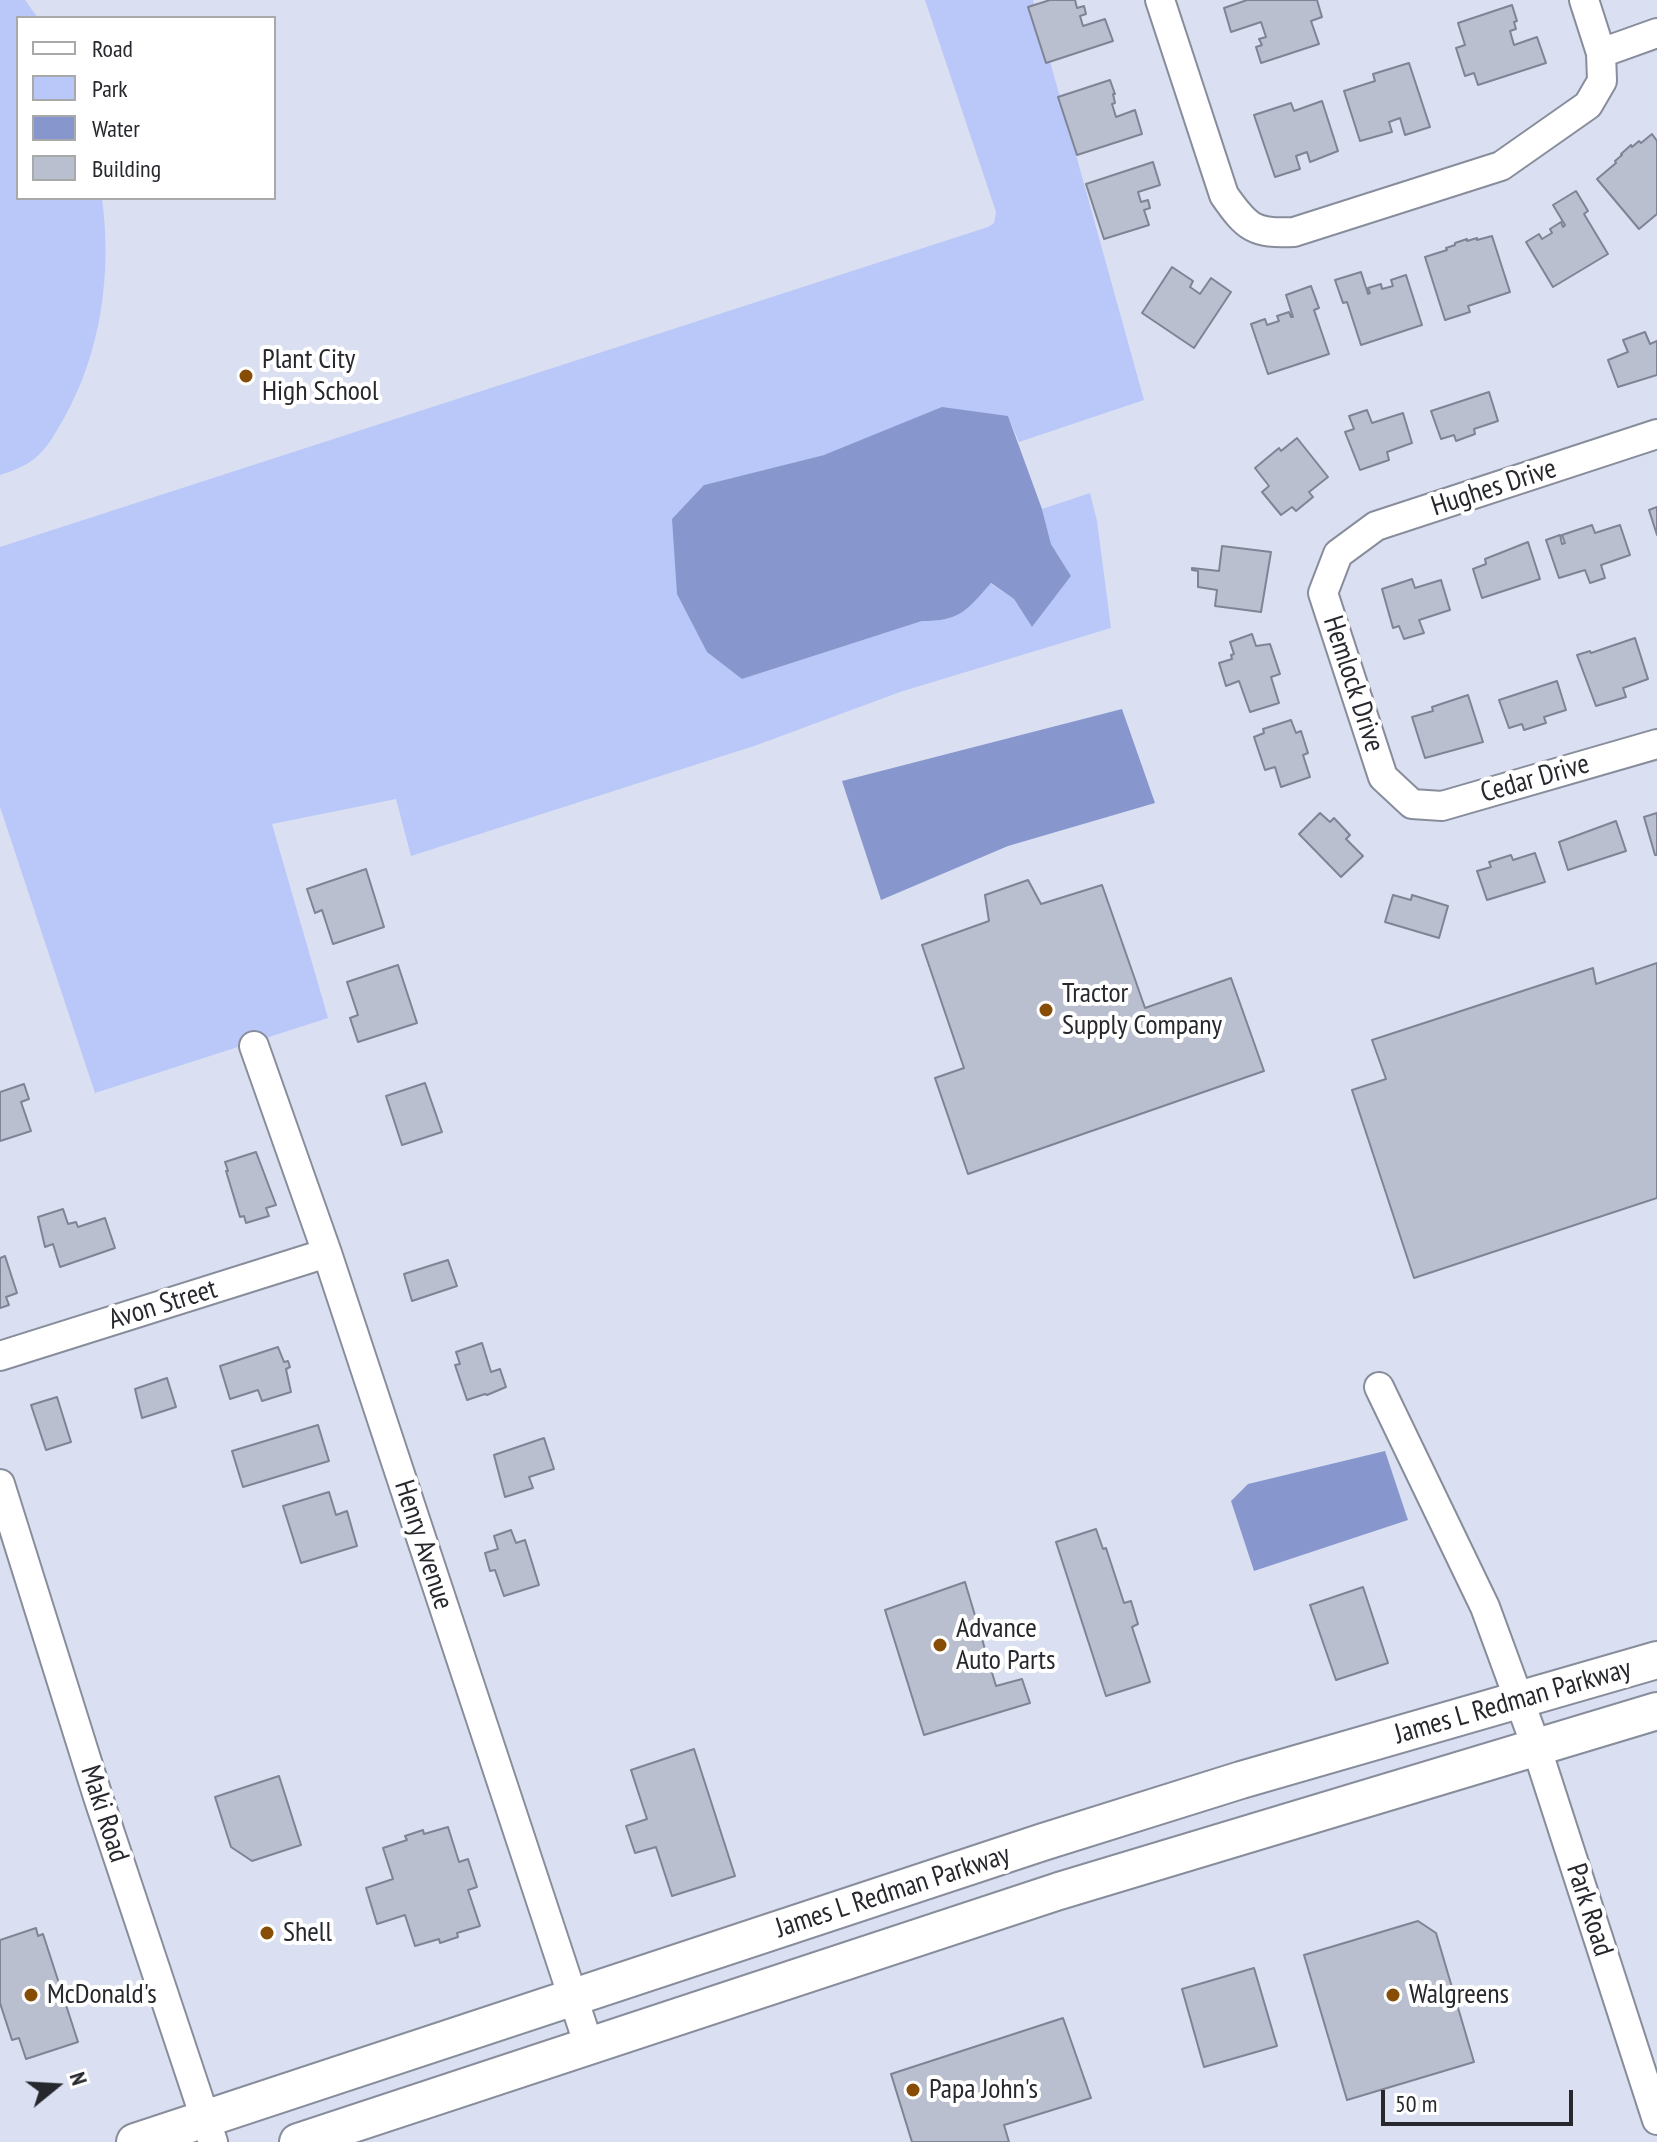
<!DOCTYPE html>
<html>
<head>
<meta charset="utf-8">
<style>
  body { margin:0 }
  #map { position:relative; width:1657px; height:2142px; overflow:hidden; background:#dae0f1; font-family:"PT Sans Narrow",sans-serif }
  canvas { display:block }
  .legend { position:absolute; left:16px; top:16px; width:260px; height:184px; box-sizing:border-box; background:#fff; border:2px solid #a8a9ab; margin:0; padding:10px 14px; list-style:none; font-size:24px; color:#26282e }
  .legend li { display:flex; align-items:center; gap:16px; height:40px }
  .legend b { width:40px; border:2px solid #a8a9ab }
  .north { position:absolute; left:16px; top:2046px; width:80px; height:80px; -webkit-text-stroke:6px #fff; paint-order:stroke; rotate:72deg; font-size:22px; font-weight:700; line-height:32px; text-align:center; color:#26282e }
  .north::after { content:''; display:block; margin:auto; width:28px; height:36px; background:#26282e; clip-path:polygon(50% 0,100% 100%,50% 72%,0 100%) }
  .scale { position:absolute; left:1381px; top:2090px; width:192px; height:36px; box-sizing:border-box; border:4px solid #26282e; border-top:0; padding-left:10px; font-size:24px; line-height:28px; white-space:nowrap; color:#26282e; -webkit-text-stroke:6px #fff; paint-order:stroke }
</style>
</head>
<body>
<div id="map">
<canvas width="1657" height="2142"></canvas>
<ul class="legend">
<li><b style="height:10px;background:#fff"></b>Road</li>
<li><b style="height:22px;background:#b9c8f8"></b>Park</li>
<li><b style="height:22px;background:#8797ce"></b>Water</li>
<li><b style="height:22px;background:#babfcf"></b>Building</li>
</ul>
<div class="north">N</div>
<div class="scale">50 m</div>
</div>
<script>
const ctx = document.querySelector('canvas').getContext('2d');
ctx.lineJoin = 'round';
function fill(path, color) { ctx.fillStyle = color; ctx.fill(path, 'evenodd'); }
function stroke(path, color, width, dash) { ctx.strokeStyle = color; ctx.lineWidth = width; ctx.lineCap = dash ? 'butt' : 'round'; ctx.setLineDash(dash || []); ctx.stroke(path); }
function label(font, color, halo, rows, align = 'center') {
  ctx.font = font + ' "PT Sans Narrow",sans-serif'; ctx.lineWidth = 8; ctx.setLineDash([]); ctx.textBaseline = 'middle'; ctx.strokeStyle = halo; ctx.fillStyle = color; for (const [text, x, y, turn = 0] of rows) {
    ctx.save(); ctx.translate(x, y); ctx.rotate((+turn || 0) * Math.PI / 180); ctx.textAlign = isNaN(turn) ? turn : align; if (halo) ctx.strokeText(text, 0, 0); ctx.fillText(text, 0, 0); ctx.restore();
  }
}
fill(new Path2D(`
  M 0,0 L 25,0 L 38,18 L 18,18 L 18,198 L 102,198 C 112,274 101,353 63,420 C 55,434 47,449 34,459 C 24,467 12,471 0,475 Z
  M 925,0 L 1033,0 L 1144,400 L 1019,442 L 1008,416 L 824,455 L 704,485 L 742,679 L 922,621 C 960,621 967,611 990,583 L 1014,599 L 1032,627 L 1071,576 L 1051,544 L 1042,509 L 1090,493 L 1097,521 L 1111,628 L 900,692 L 757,745 L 411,856 L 396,799 L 272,824 L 328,1018 L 95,1093 L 0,807 L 0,547 L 988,227 L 994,223 L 996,212 Z`), '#b9c8f8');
fill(new Path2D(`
  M 942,407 L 1008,416 L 1042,509 L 1051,544 L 1071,576 L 1032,627 L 1014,599 L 991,583 C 966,611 961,621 922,621 L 742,679 L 707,652 L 677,594 L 672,519 L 704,485 L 824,455 Z
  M 1122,709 L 1155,803 L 1008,846 L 881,900 L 842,781 Z
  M 1385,1451 L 1408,1520 L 1254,1571 L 1231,1501 L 1248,1484 Z`), '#8797ce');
const building = new Path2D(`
  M 1050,0 L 1075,0 L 1077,8 L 1084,6 L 1086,14 L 1080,16 L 1083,26 L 1105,19 L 1113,41 L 1046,63 L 1028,7 Z
  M 1247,0 L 1317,0 L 1322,17 L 1311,21 L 1319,44 L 1261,63 L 1256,47 L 1262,45 L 1259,39 L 1266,37 L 1261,22 L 1231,32 L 1224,8 Z
  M 1512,5 L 1517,21 L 1514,22 L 1516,29 L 1510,31 L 1514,45 L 1537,37 L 1546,63 L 1478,85 L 1474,73 L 1465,76 L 1456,48 L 1465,45 L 1458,23 Z
  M 1409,63 L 1430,127 L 1405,135 L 1400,118 L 1389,122 L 1392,132 L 1360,141 L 1344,91 L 1375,81 L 1373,74 Z
  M 1110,80 L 1115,94 L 1113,94 L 1115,103 L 1112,104 L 1116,117 L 1135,110 L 1142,134 L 1077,155 L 1058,97 Z
  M 1322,101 L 1338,151 L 1310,162 L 1307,152 L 1296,156 L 1300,169 L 1275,177 L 1254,115 L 1291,103 L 1294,111 Z
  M 1652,134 L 1657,141 L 1657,214 L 1639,229 L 1597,179 L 1616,163 L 1615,161 L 1622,155 L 1621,154 L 1631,145 L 1632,147 L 1639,141 L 1641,143 Z
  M 1153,162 L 1160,185 L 1138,192 L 1141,202 L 1148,200 L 1150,208 L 1144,210 L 1149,225 L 1104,239 L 1086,184 Z
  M 1576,191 L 1588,211 L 1584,214 L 1608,254 L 1553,287 L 1526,242 L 1539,234 L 1542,239 L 1552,233 L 1550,229 L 1561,222 L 1563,227 L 1565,225 L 1553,205 Z
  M 1492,236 L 1510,292 L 1468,306 L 1470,312 L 1445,320 L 1425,257 L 1447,250 L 1446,248 L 1455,245 L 1455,243 L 1467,239 L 1467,241 L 1477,238 L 1477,240 Z
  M 1172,267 L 1193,281 L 1190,287 L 1200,294 L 1211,278 L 1231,292 L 1194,348 L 1142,313 Z
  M 1361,272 L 1368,294 L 1370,293 L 1368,288 L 1381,284 L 1382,289 L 1393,286 L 1391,280 L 1406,275 L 1422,325 L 1361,345 L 1347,302 L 1343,303 L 1335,280 Z
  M 1311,286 L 1319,308 L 1314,310 L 1329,354 L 1268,374 L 1251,324 L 1265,319 L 1267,325 L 1279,321 L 1277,316 L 1289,312 L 1291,317 L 1293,317 L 1286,295 Z
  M 1645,332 L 1650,344 L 1657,341 L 1657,375 L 1618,387 L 1608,360 L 1628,352 L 1623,340 Z
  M 1489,392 L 1498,421 L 1474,429 L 1475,434 L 1456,441 L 1454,435 L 1441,439 L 1431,411 Z
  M 1367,410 L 1372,423 L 1403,413 L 1412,443 L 1387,452 L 1389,460 L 1360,470 L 1345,432 L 1354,429 L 1349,416 Z
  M 1297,438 L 1328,477 L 1309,492 L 1313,497 L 1296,511 L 1292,507 L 1281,515 L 1262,492 L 1269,486 L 1255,468 L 1279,448 L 1281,451 Z
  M 1657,507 L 1657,535 L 1649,510 Z
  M 1592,525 L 1595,533 L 1620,525 L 1630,555 L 1601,565 L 1605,578 L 1590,583 L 1585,570 L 1559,578 L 1546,540 L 1560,535 L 1562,544 L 1565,543 L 1562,535 Z
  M 1528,542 L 1540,579 L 1482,598 L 1473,569 L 1486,564 L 1485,559 Z
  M 1222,546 L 1271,552 L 1261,612 L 1215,606 L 1217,590 L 1198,587 L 1198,571 L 1192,570 L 1192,568 L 1219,571 Z
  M 1412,579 L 1415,588 L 1441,580 L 1450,610 L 1419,620 L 1424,633 L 1404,639 L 1399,626 L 1393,628 L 1382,589 Z
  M 1252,634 L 1256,646 L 1270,644 L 1280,674 L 1271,677 L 1279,703 L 1250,712 L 1239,681 L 1226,686 L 1219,663 L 1232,659 L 1231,655 L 1234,654 L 1230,642 Z
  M 1635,638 L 1648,679 L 1623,688 L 1626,697 L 1596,706 L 1577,655 L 1590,651 L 1591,653 Z
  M 1557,681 L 1566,710 L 1544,717 L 1546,723 L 1524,730 L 1522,724 L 1509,728 L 1499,700 Z
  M 1468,695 L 1483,742 L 1425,758 L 1412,717 L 1433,711 L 1432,707 Z
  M 1291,720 L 1296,733 L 1301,731 L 1308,753 L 1303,755 L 1310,777 L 1281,787 L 1275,767 L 1265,770 L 1254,737 L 1264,733 L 1263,729 Z
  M 1320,813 L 1330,822 L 1334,818 L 1350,835 L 1346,839 L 1363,856 L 1341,877 L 1299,834 Z
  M 1657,813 L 1657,855 L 1655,855 L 1644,817 Z
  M 1616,821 L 1626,851 L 1568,870 L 1559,842 Z
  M 1535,853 L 1545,882 L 1487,900 L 1477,871 L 1491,867 L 1489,862 L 1511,855 L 1513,860 Z
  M 366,869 L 384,927 L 333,944 L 322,910 L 315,913 L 307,889 Z
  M 1028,880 L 1041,904 L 1102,885 L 1145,1008 L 1231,978 L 1264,1071 L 968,1174 L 935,1078 L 964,1068 L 922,945 L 989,921 L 985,895 Z
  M 1393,895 L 1411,900 L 1412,895 L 1448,906 L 1439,938 L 1385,922 Z
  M 1657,963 L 1657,1198 L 1414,1278 L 1352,1090 L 1386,1079 L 1372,1040 L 1593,968 L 1596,984 Z
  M 398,965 L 417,1023 L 358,1042 L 350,1018 L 358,1015 L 347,982 Z
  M 425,1083 L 442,1132 L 402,1145 L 386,1096 Z
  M 24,1084 L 29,1099 L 21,1102 L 31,1131 L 0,1141 L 0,1092 Z
  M 256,1152 L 276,1205 L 266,1208 L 269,1216 L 246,1223 L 244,1216 L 240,1217 L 226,1171 L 228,1171 L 225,1162 Z
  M 63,1209 L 68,1224 L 76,1222 L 78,1227 L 105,1218 L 115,1248 L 60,1267 L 53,1244 L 45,1247 L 38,1217 Z
  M 5,1256 L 17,1293 L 6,1297 L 9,1305 L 0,1308 L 0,1258 Z
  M 448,1260 L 457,1286 L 412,1301 L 404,1274 Z
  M 482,1343 L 491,1372 L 500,1369 L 506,1387 L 487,1395 L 485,1394 L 467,1400 L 455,1365 L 460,1364 L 456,1352 Z
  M 278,1347 L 284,1362 L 288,1361 L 290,1367 L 286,1369 L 291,1392 L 262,1401 L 258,1390 L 230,1399 L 220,1366 Z
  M 167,1378 L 176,1407 L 142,1418 L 135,1389 Z
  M 57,1397 L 71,1442 L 46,1450 L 31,1405 Z
  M 318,1425 L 329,1461 L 243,1487 L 232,1451 Z
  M 544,1438 L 554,1469 L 529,1477 L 533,1488 L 505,1497 L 494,1455 Z
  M 329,1492 L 336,1515 L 347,1511 L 357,1546 L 301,1563 L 283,1506 Z
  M 1096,1529 L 1103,1549 L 1106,1548 L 1124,1603 L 1131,1601 L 1138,1624 L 1132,1627 L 1150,1682 L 1106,1696 L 1056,1542 Z
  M 511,1530 L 516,1543 L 525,1540 L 539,1585 L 504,1596 L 495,1570 L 490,1571 L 485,1553 L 498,1549 L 494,1536 Z
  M 965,1582 L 996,1686 L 1022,1679 L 1030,1703 L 924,1735 L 885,1610 Z
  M 1363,1587 L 1388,1663 L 1336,1680 L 1310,1605 Z
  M 694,1749 L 735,1876 L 672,1896 L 656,1847 L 635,1853 L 626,1826 L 647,1819 L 631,1770 Z
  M 279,1776 L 301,1845 L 252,1861 L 231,1847 L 215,1797 Z
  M 448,1827 L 459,1862 L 468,1859 L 477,1887 L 468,1890 L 480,1926 L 457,1933 L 458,1937 L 440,1943 L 439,1939 L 415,1946 L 405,1915 L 377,1924 L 366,1888 L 393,1879 L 383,1848 L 407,1840 L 405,1836 L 423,1830 L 424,1834 Z
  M 1418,1921 L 1436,1933 L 1474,2062 L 1347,2100 L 1304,1955 Z
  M 36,1928 L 38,1936 L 43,1934 L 78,2042 L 26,2059 L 19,2038 L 12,2040 L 0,2003 L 0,1940 Z
  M 1254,1968 L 1277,2046 L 1204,2067 L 1182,1989 Z
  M 1063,2018 L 1091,2098 L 1004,2125 L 1009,2142 L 912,2142 L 891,2074 Z`);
fill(building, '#babfcf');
stroke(building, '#7f8494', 2);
const minor = new Path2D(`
  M 1160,0 L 1224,195 C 1247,228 1254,234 1294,232 L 1501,166 L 1588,105 L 1602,81 L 1601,53 L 1584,0
  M 1601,53 L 1657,33
  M 1657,434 L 1376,526 L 1338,554 L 1323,593 L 1383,777 L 1412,804 L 1442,806 L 1657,744
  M 254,1046 L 327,1253 L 589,2046
  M 0,1356 L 327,1253
  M 1379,1387 L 1485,1607 L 1536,1746 L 1657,2120
  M 0,1484 L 99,1800 L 213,2142`);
const major = new Path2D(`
  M 135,2142 L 1043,1842 L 1241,1780 L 1657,1660
  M 298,2142 L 1059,1891 L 1657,1711`);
stroke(minor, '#888d9c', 32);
stroke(major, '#888d9c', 40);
stroke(minor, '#fff', 28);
stroke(major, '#fff', 36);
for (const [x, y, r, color] of [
  [246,376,8,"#874c06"],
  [1046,1010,8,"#874c06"],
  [940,1645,8,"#874c06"],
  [267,1933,8,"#874c06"],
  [31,1995,8,"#874c06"],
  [1393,1995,8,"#874c06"],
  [913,2090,8,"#874c06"]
]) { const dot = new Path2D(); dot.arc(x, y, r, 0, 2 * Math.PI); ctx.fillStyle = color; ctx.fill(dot); stroke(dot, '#fff', 3); }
label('28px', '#26282e', '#fff', [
  ["Plant City",262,360],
  ["High School",262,392],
  ["Tractor",1062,994],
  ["Supply Company",1062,1026],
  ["Advance",956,1629],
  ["Auto Parts",956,1661],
  ["Shell",283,1933],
  ["McDonald's",47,1995],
  ["Walgreens",1409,1995],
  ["Papa John's",929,2090]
], 'left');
label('28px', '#26282e', '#fff', [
  ["Hughes Drive",1494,488,-18],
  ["Hemlock Drive",1353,684,72],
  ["Cedar Drive",1535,779,-16],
  ["Avon Street",163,1305,-17],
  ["Henry Avenue",423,1545,72],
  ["James L Redman Parkway",1513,1702,-16],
  ["Maki Road",104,1814,72],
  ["James L Redman Parkway",893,1892,-18],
  ["Park Road",1589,1910,72]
]);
</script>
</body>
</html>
